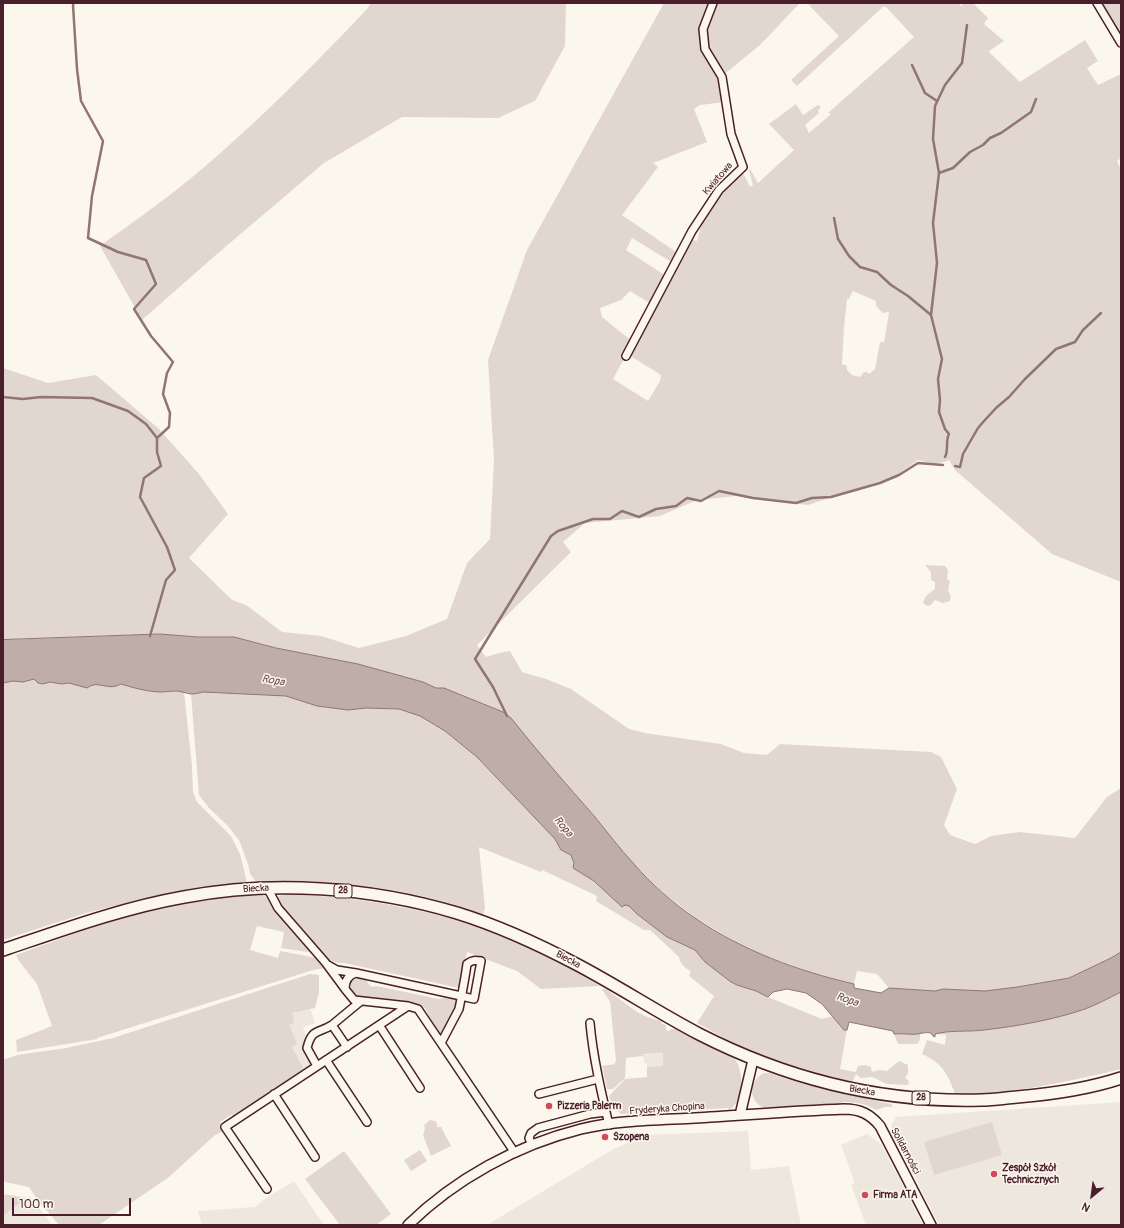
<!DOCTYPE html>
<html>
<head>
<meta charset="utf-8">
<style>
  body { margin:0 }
  #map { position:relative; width:1124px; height:1228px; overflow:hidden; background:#fbf7ec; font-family:Pangolin,sans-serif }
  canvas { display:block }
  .frame { position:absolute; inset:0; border:4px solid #4a1f2b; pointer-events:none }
  .north { position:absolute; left:1072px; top:1176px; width:40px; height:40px; -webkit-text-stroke:3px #fbf7ec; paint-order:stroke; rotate:209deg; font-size:11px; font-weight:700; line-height:16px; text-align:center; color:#4a1f2b }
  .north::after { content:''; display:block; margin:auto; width:14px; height:18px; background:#4a1f2b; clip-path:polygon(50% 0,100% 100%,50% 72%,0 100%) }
  .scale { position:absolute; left:12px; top:1198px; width:119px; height:18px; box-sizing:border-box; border:2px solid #4a1f2b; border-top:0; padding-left:5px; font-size:12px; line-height:14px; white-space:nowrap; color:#4a1f2b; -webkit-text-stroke:3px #fbf7ec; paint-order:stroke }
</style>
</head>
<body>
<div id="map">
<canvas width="1124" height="1228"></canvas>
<div class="frame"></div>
<div class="north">N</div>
<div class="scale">100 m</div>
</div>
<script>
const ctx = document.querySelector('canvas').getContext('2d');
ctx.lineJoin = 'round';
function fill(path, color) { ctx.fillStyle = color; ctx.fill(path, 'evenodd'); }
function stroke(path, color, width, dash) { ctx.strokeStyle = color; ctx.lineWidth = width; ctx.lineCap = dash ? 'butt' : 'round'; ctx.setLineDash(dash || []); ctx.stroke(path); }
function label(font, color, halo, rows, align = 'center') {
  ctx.font = font + ' Pangolin,sans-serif'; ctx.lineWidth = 3; ctx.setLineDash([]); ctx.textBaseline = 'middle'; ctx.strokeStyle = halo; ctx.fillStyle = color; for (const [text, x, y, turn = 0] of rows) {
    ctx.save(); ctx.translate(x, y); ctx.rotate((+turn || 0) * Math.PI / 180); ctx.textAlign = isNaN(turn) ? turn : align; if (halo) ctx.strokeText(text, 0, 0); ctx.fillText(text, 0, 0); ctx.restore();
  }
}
fill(new Path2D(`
  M 310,1009 L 315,1023 L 303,1027 L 308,1042 L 302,1046 L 312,1066 L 305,1071 L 292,1047 L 289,1025 L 292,1013 Z
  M 663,1053 L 664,1067 L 647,1067 L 647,1063 L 644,1063 L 643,1055 Z
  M 1121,1102 L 1121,1225 L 939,1225 L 891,1130 L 892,1124 L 896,1117 Z
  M 748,1131 L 751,1170 L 789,1166 L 801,1225 L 487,1225 L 612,1150 L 644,1135 Z
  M 867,1134 L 882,1145 L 923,1225 L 866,1225 L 851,1185 L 854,1184 L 854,1180 L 841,1145 Z
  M 294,1181 L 324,1225 L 202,1225 L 198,1211 L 255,1207 L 265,1199 Z
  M 30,1196 L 52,1225 L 3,1225 L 3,1216 Z`), '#eee7de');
fill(new Path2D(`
  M 370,3 L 566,3 L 565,46 L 535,101 L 498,118 L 402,117 L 324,163 L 217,254 L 142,320 L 100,246 C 130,224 161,203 190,179 C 254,126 311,68 368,8 Z
  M 664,3 L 712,3 L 702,29 L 705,51 L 720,82 L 725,102 L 700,105 L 694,109 L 707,142 L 653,163 L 658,167 L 622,215 L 679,254 L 673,263 L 632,238 L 626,250 L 666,276 L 651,304 L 630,291 L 621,300 L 600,308 L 602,317 L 633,342 L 613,379 L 648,401 L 660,381 L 661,375 L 629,355 L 663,289 L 692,240 L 697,241 L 701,226 L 700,225 L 706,212 L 720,193 L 722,194 L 725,191 L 723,189 L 740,173 L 743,173 L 750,187 L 753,185 L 749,170 L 750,169 L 758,183 L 794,150 L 769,124 L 796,104 L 803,115 L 818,105 L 821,107 L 818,110 L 819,113 L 805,125 L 809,133 L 831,114 L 828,113 L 914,37 L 886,7 L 883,7 L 797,86 L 791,80 L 839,36 L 807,3 L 958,3 L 961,6 L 963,3 L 973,3 L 988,18 L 984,24 L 1004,41 L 989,51 L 990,53 L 1020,82 L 1085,40 L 1098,61 L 1087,68 L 1098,85 L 1121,74 L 1121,158 L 1117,161 L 1121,170 L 1121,582 L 1052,554 L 955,470 L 949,460 C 939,465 928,463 918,460 L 894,477 L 808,505 L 736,496 L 697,500 L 660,516 L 585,523 L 563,542 L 571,552 L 477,645 L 486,657 L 499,653 L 510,651 L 522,672 L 546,679 L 571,689 L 629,729 L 645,733 L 721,744 L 744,753 L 767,755 L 780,744 L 931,752 L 941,757 L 957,789 L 944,825 L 950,835 L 975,844 L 991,836 L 1020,832 L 1075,838 L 1107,797 L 1121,788 L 1121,952 L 1110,959 L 1069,978 L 1022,986 L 985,991 L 943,989 L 935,991 L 889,988 L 877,974 L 857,971 L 854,984 L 827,978 L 770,958 L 742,946 L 696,918 L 662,892 L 634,865 L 588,809 L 503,712 L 444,688 L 436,688 L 423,682 L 402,677 L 358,664 L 276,648 L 234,637 L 199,637 L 160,634 L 3,640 L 3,368 L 48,383 L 96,375 L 158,428 L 199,474 L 228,514 L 189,558 L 232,600 L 246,605 L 282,632 L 321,636 L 359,648 L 406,636 L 447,619 L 467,563 L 490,539 L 494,460 L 488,360 L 527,250 ZM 853,291 L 876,301 L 876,306 L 883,313 L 888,312 L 889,313 L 884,342 L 880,342 L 875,369 L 869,374 L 867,372 L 864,372 L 860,377 L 852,375 L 847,370 L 847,366 L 842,364 L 844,327 L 847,299 L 849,299 Z
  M 716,3 L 800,3 L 760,45 L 727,72 L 723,74 C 704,42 703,38 716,3 Z
  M 1099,3 L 1121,3 L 1121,36 Z
  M 925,565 L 945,566 L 948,570 L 947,579 L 950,581 L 948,590 L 951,597 L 950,601 L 943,603 L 935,600 L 931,605 L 927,606 L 923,603 C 924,596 930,593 935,589 L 935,582 L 931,580 L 931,572 Z
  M 32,679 L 47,683 L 50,682 L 63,684 L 72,683 L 87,688 C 98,679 108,692 121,684 C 134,688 148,692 162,692 C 170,692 177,691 184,692 L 192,766 L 193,792 L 197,802 L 231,836 L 240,854 L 247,882 L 244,884 L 233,884 L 142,899 L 86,913 L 3,940 L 3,683 L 13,681 L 24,682 Z
  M 203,692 L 286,696 L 317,706 L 348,710 L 366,708 L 399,709 L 420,716 L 445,731 L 477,757 L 555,839 L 561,850 L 571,855 L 574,863 L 573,868 L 594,881 L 625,905 L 629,906 L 637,914 L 667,937 L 695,950 L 705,962 L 737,985 L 756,991 L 768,997 L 822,1019 L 833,1016 L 844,1030 L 847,1030 L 840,1069 L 856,1072 L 858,1066 L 865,1065 L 871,1067 L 871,1070 L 873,1072 L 878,1070 L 887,1071 L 899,1061 L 908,1065 L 908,1073 L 905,1078 L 908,1080 L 909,1084 L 906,1085 L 887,1084 L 872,1077 L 861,1078 L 856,1074 L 852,1083 C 814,1074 773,1064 738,1046 C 724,1039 711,1030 697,1023 L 714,996 L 689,976 L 691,971 C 684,968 680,963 679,957 L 650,930 L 644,930 L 596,901 L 597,896 L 542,870 L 541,872 L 479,847 L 485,908 L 483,915 C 428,893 361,883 301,881 C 287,881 272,883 258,884 L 250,874 L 248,864 L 239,840 L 227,825 L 209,808 L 199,795 L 191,694 Z
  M 287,894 C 305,895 323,896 341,898 C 432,907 524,936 600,986 L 541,989 L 517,971 L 467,952 L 459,988 L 344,963 L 339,963 L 326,960 L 278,904 L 277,899 L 279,896 Z
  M 260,895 L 267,897 L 270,900 L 314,953 L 281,948 L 284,932 L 257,926 L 250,950 L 278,958 L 280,951 L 317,958 L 326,968 L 313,970 L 97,1038 L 98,1039 L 17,1052 L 16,1040 L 52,1026 L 37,984 L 19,961 L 16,955 C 63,938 109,920 158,908 C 191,900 226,897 260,895 Z
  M 310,974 L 319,975 L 319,992 L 315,1008 L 292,1013 L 294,1023 L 289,1025 L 297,1044 L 292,1047 L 305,1071 L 235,1117 L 231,1115 L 220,1122 L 224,1131 L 215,1135 L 169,1177 L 99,1225 L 59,1225 L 37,1199 L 29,1187 L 5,1182 L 3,1180 L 3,1060 L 17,1055 L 66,1048 L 113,1038 Z
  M 357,975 L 365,978 L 370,986 L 374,987 L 376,986 L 439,999 L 450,996 L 455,997 L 458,1001 L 444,1033 L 440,1036 L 425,1008 L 356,998 L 349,985 L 352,977 Z
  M 602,989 L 606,989 L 637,1012 L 647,1017 L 661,1021 L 662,1024 L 666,1025 L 666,1030 L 669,1031 L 671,1029 L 677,1029 L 735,1059 C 744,1073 745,1101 729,1110 L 728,1108 L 621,1114 L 613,1107 L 609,1096 L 625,1079 L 647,1077 L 647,1067 L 663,1066 L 663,1053 L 644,1054 L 643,1056 L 626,1058 L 625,1078 L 613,1089 L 607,1089 L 602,1066 L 615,1064 L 616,1060 L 610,1002 Z
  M 1121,992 L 1121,1069 C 1080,1079 1040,1088 998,1092 C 983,1094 969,1094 955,1094 C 948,1074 942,1063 922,1054 L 927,1040 L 945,1045 L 946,1035 L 937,1034 L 939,1033 L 983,1030 L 1037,1022 L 1084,1009 L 1099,1003 Z
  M 903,1033 L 920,1034 L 920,1040 L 917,1044 L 898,1044 L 894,1034 Z
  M 764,1073 L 769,1073 C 809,1087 850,1095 891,1104 L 893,1107 L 885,1107 L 876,1110 C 865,1103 854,1102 842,1102 L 842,1104 L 768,1109 C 748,1104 747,1082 764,1073 Z
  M 430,1120 L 435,1121 L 437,1123 L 437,1127 L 441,1127 L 451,1146 L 431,1156 L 423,1135 L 425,1129 L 424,1125 Z
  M 992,1122 L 1002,1155 L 934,1175 L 924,1142 Z
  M 420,1150 L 427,1161 L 411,1171 L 404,1160 Z
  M 344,1151 L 391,1214 L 376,1225 L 340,1225 L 305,1179 Z
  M 3,1194 L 27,1198 L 3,1216 Z`), '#e2d7d0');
const water = new Path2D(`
  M 160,634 L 198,637 L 234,637 L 276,648 L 358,664 L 423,682 L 436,688 L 444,688 L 503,712 L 511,718 C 538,752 566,784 595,817 C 608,833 620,849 634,864 C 651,884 673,903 695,918 C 743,951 798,971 854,984 L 854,988 L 881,993 L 889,988 L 935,991 L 943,989 L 985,991 L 1017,987 L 1069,978 L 1111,958 L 1121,952 L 1121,992 C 1109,998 1098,1004 1085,1009 C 1053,1020 1018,1026 984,1030 C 968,1032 950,1030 935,1034 L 935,1037 L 933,1036 L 931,1033 C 926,1032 922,1033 918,1034 C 910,1035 902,1033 894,1034 L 893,1031 L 849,1022 L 847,1030 L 844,1030 L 822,1004 L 806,993 L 787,989 L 773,992 L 768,997 L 756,991 L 737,985 L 731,982 L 705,962 L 695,950 L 667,937 L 637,914 L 629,906 L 625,905 L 622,907 L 594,881 L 573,868 L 574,863 L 571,855 L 561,850 L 555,839 L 477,757 L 445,731 L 420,716 L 399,709 L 366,708 L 348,710 L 317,706 L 286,696 L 203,692 C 199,693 195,694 191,694 C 185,693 180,691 175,691 C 171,691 166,692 162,692 C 148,692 134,688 121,684 C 108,692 98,679 87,688 L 69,683 L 62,684 L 50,682 L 43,684 L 38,683 L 34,679 L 23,682 L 13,681 L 3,683 L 3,640 Z`);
fill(water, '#bfadaa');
stroke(water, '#907477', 1);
stroke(new Path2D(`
  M 74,3 L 73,5 L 77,69 L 81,101 L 103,141 L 92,196 L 88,238 L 118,252 L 146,260 L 156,284 L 134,309 L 151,336 L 173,362 L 167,373 L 163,394 L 170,413 L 169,427 L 157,438 L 157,452 L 161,466 L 144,478 L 140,497 L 167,547 L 175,570 L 166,580 L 150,636
  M 912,65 L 925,93 L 937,101
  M 939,173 L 953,168 L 970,152 L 983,145 L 990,138 L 1001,133 L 1031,112 L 1036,99
  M 834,218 L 838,239 L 849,256 L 860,267 L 877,272 L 891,285 L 908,296 L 931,315
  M 3,397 L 23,399 L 41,397 L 92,398 L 128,411 L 146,424 L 157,438
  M 945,457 C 949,450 945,441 949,434 L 945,429 L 939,412 L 940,400 L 938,379 L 942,359 L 931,315 L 937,263 L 933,223 L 939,173 L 933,139 L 935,106 L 945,85 L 962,63 L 967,25
  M 955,466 L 960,467 L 963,454 L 978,428 L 984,421 L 996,408 L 1009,397 L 1025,379 L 1056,349 L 1075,342 L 1083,330 L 1101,313
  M 507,716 L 493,687 L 475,659 L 551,536 L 558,531 L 593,519 L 610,519 L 622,511 L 639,517 L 656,509 L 676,506 L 687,498 L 701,501 L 719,491 L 753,498 L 796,503 L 812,498 L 831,497 L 880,483 L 899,475 L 918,463 L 943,465`), '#907477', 2.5);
const minor = new Path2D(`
  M 1097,3 L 1121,43
  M 626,356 L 692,231 L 719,190 L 743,167 L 731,134 L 722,77 L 705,49 L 703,29 L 713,3
  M 268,889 L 278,908 L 325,962 L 345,989
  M 328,965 L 337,970 L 356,973
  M 408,1006 L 354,1000 L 345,989 C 345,981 348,975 356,973 L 461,996 L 474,999 L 481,961 C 475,960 472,960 467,964 C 465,979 462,994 459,1009 L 441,1043
  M 590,1023 C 593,1057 601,1091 609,1125
  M 379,1025 L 420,1088
  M 347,1047 L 332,1025 L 361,1001
  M 326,1060 L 367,1122
  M 317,1066 L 307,1048 C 312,1028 318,1034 332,1025
  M 274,1094 L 315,1157
  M 539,1094 L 598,1079
  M 532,1145 L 529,1138 L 531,1133 L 538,1128 L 590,1114 L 606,1112
  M 267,1189 L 225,1127 L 408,1006 L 418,1009 L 515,1153`);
const tertiary = new Path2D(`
  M 740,1115 L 753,1060
  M 408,1225 C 455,1179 517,1145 581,1129 C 618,1120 657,1120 695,1118 C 745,1115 794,1111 844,1109 C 860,1109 870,1114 880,1126 L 931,1225`);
const primary = new Path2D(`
  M 3,950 C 62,930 122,908 184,897 C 273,880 370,887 457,913 C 499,926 538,944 576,964 C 618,986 657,1012 699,1034 C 787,1079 882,1103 982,1100 C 994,1100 1005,1098 1017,1097 C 1052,1094 1088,1089 1121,1078`);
stroke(minor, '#4a1f2b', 10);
stroke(tertiary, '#4a1f2b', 12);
stroke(primary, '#4a1f2b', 14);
stroke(minor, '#fbf7ec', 7);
stroke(tertiary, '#fbf7ec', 9);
stroke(primary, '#fbf7ec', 11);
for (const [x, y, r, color] of [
  [549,1106,4,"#d1495b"],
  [605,1137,4,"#d1495b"],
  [994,1174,4,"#d1495b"],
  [865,1195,4,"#d1495b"]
]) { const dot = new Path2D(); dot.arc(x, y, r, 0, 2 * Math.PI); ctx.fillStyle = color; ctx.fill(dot); stroke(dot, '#fbf7ec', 1.5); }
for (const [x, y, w] of [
  [343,891,18],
  [921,1098,18]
]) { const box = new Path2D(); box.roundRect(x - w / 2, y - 7, w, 14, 3); ctx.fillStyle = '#fbf7ec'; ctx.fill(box); stroke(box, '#4a1f2b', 1); }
label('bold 9px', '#4a1f2b', null, [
  ["28",343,891],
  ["28",921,1098]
]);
label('10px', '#4a1f2b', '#fbf7ec', [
  ["Kwiatowa",718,179,-49],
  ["Biecka",256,889,-3],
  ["Biecka",568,960,28],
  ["Biecka",862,1091,10],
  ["Fryderyka Chopina",667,1109,-4],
  ["Solidarności",905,1151,62]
]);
label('bold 10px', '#4a1f2b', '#fbf7ec', [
  ["Pizzeria Palerm",557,1106],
  ["Szopena",613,1137],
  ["Zespół Szkół",1002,1168],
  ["Technicznych",1002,1180],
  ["Firma ATA",873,1195]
], 'left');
label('italic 11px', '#6d4a51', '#fbf7ec', [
  ["Ropa",273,681,10],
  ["Ropa",563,827,50],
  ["Ropa",847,1000,19]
]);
</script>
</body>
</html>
